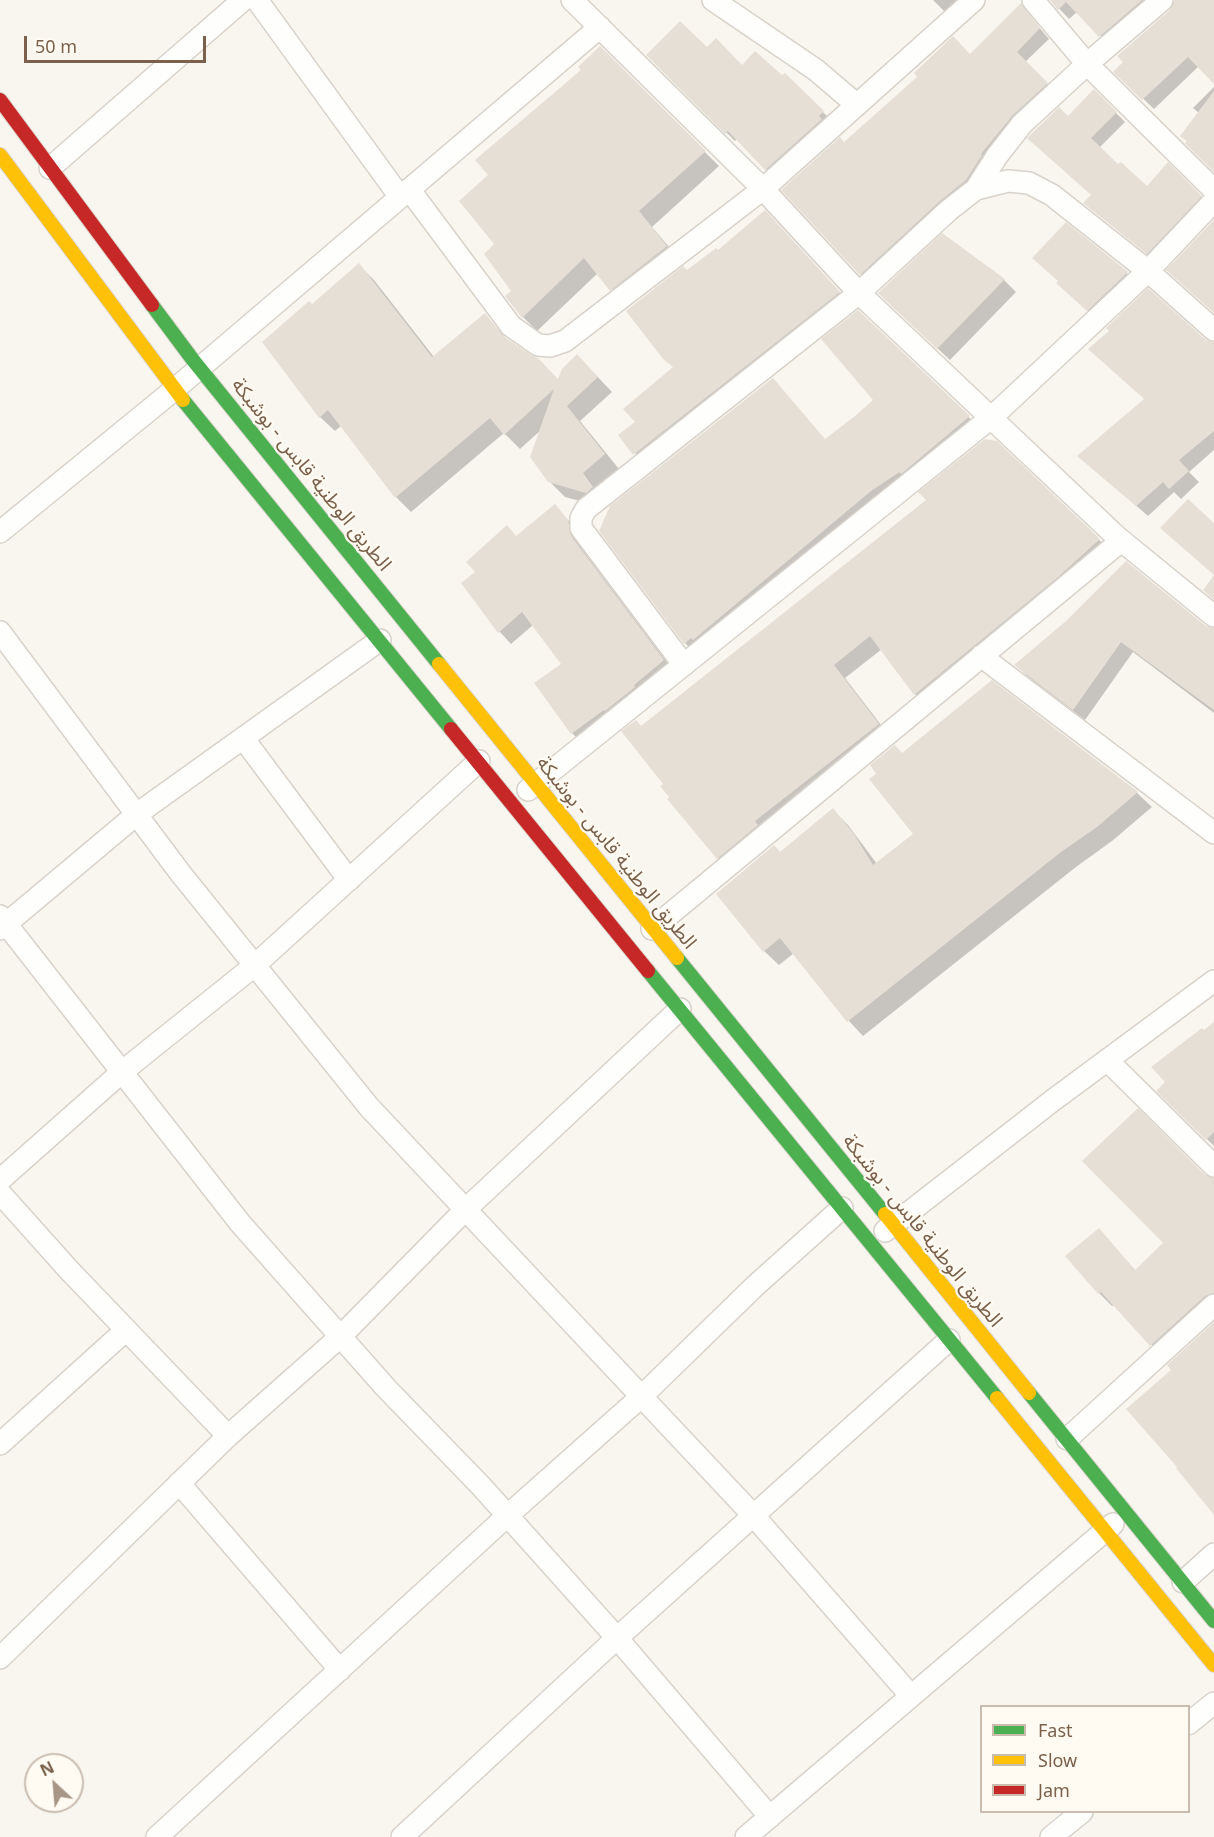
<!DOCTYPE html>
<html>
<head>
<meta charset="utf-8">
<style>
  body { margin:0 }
  #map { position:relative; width:1214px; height:1837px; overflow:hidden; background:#f9f6ef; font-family:"Noto Sans",sans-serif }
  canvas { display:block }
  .legend { position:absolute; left:980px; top:1705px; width:210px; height:108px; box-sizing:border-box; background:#fffbf3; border:2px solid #cabdb0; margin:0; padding:8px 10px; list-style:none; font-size:18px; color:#7b614c }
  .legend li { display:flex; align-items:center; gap:12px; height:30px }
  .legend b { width:30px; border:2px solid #cabdb0 }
  .north { position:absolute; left:24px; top:1753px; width:60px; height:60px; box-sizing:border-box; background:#fffbf3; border:2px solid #cabdb0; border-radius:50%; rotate:334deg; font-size:16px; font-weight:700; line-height:24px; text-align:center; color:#7b614c }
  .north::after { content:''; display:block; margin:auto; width:21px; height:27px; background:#a79585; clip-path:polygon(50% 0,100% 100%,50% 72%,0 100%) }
  .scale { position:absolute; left:24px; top:36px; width:182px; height:27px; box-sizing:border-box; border:3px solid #7b614c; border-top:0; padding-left:8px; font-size:18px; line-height:21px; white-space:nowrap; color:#7b614c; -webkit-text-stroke:4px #fffbf3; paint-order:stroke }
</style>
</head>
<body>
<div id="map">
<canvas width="1214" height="1837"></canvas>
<ul class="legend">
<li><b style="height:8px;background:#4caf50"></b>Fast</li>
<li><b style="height:8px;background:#ffc107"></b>Slow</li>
<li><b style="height:8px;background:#c62828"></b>Jam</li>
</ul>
<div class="north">N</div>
<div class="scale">50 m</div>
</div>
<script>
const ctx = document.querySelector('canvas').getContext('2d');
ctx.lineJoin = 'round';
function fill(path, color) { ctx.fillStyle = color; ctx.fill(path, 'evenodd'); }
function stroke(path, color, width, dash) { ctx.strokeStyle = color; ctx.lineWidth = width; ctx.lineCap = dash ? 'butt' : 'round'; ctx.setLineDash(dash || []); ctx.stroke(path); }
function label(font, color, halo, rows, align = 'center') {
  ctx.font = font + ' "Noto Sans","Noto Sans Arabic",sans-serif'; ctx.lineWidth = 4.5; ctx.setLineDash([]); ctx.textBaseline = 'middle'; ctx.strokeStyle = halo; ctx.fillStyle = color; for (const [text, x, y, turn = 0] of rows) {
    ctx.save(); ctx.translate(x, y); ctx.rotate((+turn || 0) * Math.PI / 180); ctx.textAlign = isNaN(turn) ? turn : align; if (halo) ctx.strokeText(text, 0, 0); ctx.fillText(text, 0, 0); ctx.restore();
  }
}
fill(new Path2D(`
  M 933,0 L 978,0 L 954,21 Z
  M 1051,0 L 1165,0 L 1111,46 L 1077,12 L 1069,19 Z
  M 1176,0 L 1214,0 L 1214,82 L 1199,66 L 1154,109 L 1115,72 L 1172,10 Z
  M 1021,6 L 1049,39 L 1025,62 L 1056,93 L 989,164 L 870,283 L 861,274 L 844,144 L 970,56 Z
  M 600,48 L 719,166 L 652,227 L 681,261 L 625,304 L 598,273 L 537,331 L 523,317 L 496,244 L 490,175 Z
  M 707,49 L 742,67 L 782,78 L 785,75 L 831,120 L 774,178 L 737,139 L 735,141 L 648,55 Z
  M 1214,87 L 1214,170 L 1182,136 L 1199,113 L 1193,108 Z
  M 1094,91 L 1125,122 L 1099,148 L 1118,167 L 1147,189 L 1168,165 L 1210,206 L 1157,262 L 1085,203 L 1092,196 L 1068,118 Z
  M 775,222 L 849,303 L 645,464 L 620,436 L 637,422 L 674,368 L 687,272 L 718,252 Z
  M 1066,224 L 1136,281 L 1096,318 L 1066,291 Z
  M 359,265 L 374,280 L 434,357 L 485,315 L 510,343 L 559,381 L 592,371 L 612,392 L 580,421 L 619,469 L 597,489 L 602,507 L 565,497 L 549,481 L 541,430 L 520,449 L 504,433 L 411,512 L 396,497 L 342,425 L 335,431 L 320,417 L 312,306 Z
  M 1004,280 L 1016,292 L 950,360 L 892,306 Z
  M 858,312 L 980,428 L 696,654 L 685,643 L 826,441 L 875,400 Z
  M 1205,341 L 1214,343 L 1214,450 L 1189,472 L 1199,482 L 1181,499 L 1174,492 L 1148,516 L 1090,466 L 1145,399 Z
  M 555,506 L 580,533 L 582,549 L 675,673 L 584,745 L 573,734 L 536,683 L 563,664 L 533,625 L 511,644 L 500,632 L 464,583 Z
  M 1099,540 L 1112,552 L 928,706 L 915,694 L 882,649 L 845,678 L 891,738 L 731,870 L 718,858 L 671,798 L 641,727 Z
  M 1067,622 L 1205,627 L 1214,630 L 1214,713 L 1133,652 L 1085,720 L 1027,676 L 1017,665 Z
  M 992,682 L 1137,793 L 1152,807 L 1112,841 L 1076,867 L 863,1036 L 849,1021 L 794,953 L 779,965 L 764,951 L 781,853 L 833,810 L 848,825 L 877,864 L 915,834 L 903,754 Z
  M 1214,1024 L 1214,1146 L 1158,1091 L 1204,1032 Z
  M 1204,1176 L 1214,1179 L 1214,1313 L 1164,1358 L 1115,1305 L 1112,1306 L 1099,1293 L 1068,1256 L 1099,1230 L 1136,1271 L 1166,1244 Z`), '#0003');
fill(new Path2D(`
  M 1050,0 L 1142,0 L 1099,37 L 1066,2 L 1058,10 Z
  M 1174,0 L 1214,0 L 1214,84 L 1188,57 L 1142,100 L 1113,72 L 1123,62 L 1117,56 L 1170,10 Z
  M 1021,3 L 1040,28 L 1017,52 L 1048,83 L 1012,116 L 981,154 L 982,155 L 966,180 L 940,201 L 860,275 L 781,190 L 840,137 L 844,142 L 917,77 L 914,73 L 953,36 L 970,54 Z
  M 680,21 L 707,47 L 716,38 L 742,65 L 755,51 L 782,75 L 785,73 L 824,111 L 819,116 L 822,119 L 765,170 L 728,131 L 725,134 L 646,55 Z
  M 600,46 L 706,151 L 639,211 L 667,246 L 610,291 L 584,258 L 522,318 L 505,296 L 511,291 L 484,254 L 494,244 L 459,201 L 488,175 L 475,160 L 581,70 L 578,67 Z
  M 1094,89 L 1117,112 L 1091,138 L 1118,164 L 1121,162 L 1147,186 L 1168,162 L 1202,196 L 1147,254 L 1083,203 L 1091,195 L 1027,138 L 1059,107 L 1068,116 Z
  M 1214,91 L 1214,172 L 1185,143 L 1187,141 L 1180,136 Z
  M 765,210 L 840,292 L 633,455 L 618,435 L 635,422 L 623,409 L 673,367 L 663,359 L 626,311 L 683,266 L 687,270 L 716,248 L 718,250 Z
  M 1214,220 L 1214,313 L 1166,270 Z
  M 1066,222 L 1128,272 L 1087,311 L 1056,283 L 1058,281 L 1032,258 Z
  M 942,233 L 1005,279 L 937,349 L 878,293 Z
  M 359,263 L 432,357 L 485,313 L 503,336 L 531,355 L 538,358 L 558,379 L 562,369 L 577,354 L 598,377 L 567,406 L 605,454 L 583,473 L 593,487 L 586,493 L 548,482 L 530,457 L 554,389 L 504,435 L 490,418 L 395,498 L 328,410 L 319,418 L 262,342 L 309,301 L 312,304 Z
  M 1148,288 L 1206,340 L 1214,342 L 1214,431 L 1179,460 L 1189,471 L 1169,489 L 1163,482 L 1136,506 L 1077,456 L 1144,399 L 1088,349 L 1109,331 L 1106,328 Z
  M 858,310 L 970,416 L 901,474 L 900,472 L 895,475 L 871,491 L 693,640 L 691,638 L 684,644 L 599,531 L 610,506 L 773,378 L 825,439 L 855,416 L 873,400 L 821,339 Z
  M 985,439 L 997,441 L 1100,539 L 1058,577 L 914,695 L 870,636 L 834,665 L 879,724 L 755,821 L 758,825 L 717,859 L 667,799 L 669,797 L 660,786 L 663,784 L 621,731 L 636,720 L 641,726 L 926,500 L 918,492 Z
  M 1188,499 L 1214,523 L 1214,600 L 1203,590 L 1214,575 L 1160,528 Z
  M 555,504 L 568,520 L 571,536 L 664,660 L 634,685 L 635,687 L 605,711 L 604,710 L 571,734 L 534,683 L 561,664 L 522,612 L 498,633 L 461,583 L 475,572 L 466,562 L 507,525 L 516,536 Z
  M 1126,561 L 1206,626 L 1214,628 L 1214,710 L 1121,642 L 1073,710 L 1014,665 L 1066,621 Z
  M 992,680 L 1138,792 L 1097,827 L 1061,852 L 847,1022 L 780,938 L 763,952 L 716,894 L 774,845 L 780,852 L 833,808 L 854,834 L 873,865 L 913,834 L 869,779 L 876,774 L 870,765 L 895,745 L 902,753 Z
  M 1214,1022 L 1214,1132 L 1206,1140 L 1156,1091 L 1165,1082 L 1151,1067 L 1202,1028 L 1204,1030 Z
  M 1138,1108 L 1205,1175 L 1214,1178 L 1214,1293 L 1205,1296 L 1150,1346 L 1101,1292 L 1098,1294 L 1065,1256 L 1099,1228 L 1135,1270 L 1163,1243 L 1082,1161 Z
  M 1214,1322 L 1214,1515 L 1176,1468 L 1177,1467 L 1126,1409 L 1171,1370 L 1167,1365 Z`), '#e6dfd6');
const street = new Path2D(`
  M 257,0 L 400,197
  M 572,0 L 763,189 L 859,293 L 1117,537 L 1214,616
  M 713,0 L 816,70 L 857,105
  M 1033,0 L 1087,64 L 1214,190
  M 50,168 L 243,0
  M 409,189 L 511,326 L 538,345 L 550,346 L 565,341 L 763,189 L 974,0
  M 976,189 L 997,156 L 1022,124 L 1087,64 L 1162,0
  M 0,532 L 175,389 L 600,27
  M 0,632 L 181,874 L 369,1107 L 753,1515 L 911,1696
  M 981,656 L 1214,833
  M 684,665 L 581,528 L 581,518 L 586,509 L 859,293 L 949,210 L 976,189 L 1008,181 L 1029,183 L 1052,195 L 1148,271 L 1214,330
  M 243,738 L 349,880
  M 528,790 L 992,417 L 1148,271 L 1214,201
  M 0,916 L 240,1223 L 386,1388 L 481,1486 L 617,1638 L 770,1817
  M 0,929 L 137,814 L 380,640
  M 652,929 L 1121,541
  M 1107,1060 L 1214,1166
  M 0,1180 L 123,1071 L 254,966 L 479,761
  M 0,1193 L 68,1269 L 228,1436
  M 885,1231 L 1052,1101 L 1214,981
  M 1067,1439 L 1214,1305
  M 0,1444 L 126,1330
  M 179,1483 L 340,1670
  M 1183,1582 L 1214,1554
  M 0,1658 L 228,1436 L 341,1336 L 466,1209 L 680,1009
  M 1188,1724 L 1214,1703
  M 157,1837 L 507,1516 L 642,1396 L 755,1286 L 842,1208
  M 402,1837 L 617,1638 L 949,1340
  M 746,1837 L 1113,1524
  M 1051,1837 L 1082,1812`);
const fast = new Path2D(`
  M 152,305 L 193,360 L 439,664
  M 183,400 L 451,729
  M 677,958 L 885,1214
  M 648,971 L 997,1398
  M 1029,1393 L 1214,1621`);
const slow = new Path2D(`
  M 0,155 L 183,400
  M 439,664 L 677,958
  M 885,1214 L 1029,1393
  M 997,1398 L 1214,1665`);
const jam = new Path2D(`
  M 0,100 L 152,305
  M 451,729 L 648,971`);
stroke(street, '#d8d2ca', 24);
stroke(fast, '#dad3cb', 16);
stroke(slow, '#dad3cb', 16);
stroke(jam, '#dad3cb', 16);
stroke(street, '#fefefd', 21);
stroke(fast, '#4caf50', 14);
stroke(slow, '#ffc107', 14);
stroke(jam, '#c62828', 14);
label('20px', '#7b614c', '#fffbf3', [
  ["الطريق الوطنية قابس - بوشبكة",311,475,51],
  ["الطريق الوطنية قابس - بوشبكة",616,853,51],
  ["الطريق الوطنية قابس - بوشبكة",922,1231,51]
]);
</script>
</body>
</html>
